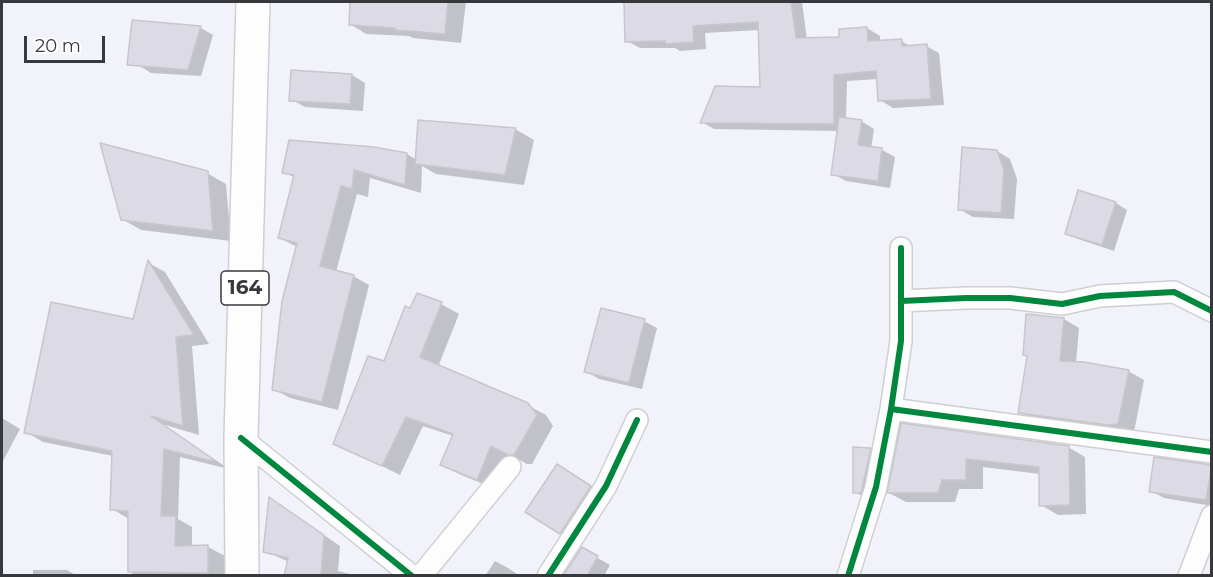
<!DOCTYPE html>
<html>
<head>
<meta charset="utf-8">
<style>
  body { margin:0 }
  #map { position:relative; width:1213px; height:577px; overflow:hidden; background:#f2f3fa; font-family:Montserrat,sans-serif }
  canvas { display:block }
  .frame { position:absolute; inset:0; border:3px solid #37393d; pointer-events:none }
  .scale { position:absolute; left:24px; top:36px; width:81px; height:27px; box-sizing:border-box; border:3px solid #37393d; border-top:0; padding-left:8px; font-size:18px; line-height:21px; white-space:nowrap; color:#37393d; -webkit-text-stroke:4px #fff; paint-order:stroke }
</style>
</head>
<body>
<div id="map">
<canvas width="1213" height="577"></canvas>
<div class="frame"></div>
<div class="scale">20 m</div>
</div>
<script>
const ctx = document.querySelector('canvas').getContext('2d');
ctx.lineJoin = 'round';
function fill(path, color) { ctx.fillStyle = color; ctx.fill(path, 'evenodd'); }
function stroke(path, color, width, dash) { ctx.strokeStyle = color; ctx.lineWidth = width; ctx.lineCap = dash ? 'butt' : 'round'; ctx.setLineDash(dash || []); ctx.stroke(path); }
function label(font, color, halo, rows, align = 'center') {
  ctx.font = font + ' Montserrat,sans-serif'; ctx.lineWidth = 4.5; ctx.setLineDash([]); ctx.textBaseline = 'middle'; ctx.strokeStyle = halo; ctx.fillStyle = color; for (const [text, x, y, turn = 0] of rows) {
    ctx.save(); ctx.translate(x, y); ctx.rotate((+turn || 0) * Math.PI / 180); ctx.textAlign = isNaN(turn) ? turn : align; if (halo) ctx.strokeText(text, 0, 0); ctx.fillText(text, 0, 0); ctx.restore();
  }
}
fill(new Path2D(`
  M 351,2 L 466,2 L 461,43 L 413,38 L 409,36 L 366,34 L 350,24 Z
  M 626,2 L 802,2 L 807,40 L 841,39 L 867,28 L 880,36 L 880,42 L 901,41 L 912,47 L 926,46 L 939,53 L 944,105 L 893,108 L 880,100 L 878,79 L 847,81 L 846,119 L 861,121 L 874,129 L 871,149 L 882,150 L 895,157 L 890,188 L 846,181 L 833,174 L 839,131 L 714,129 L 702,122 L 761,88 L 759,30 L 705,33 L 706,49 L 680,51 L 675,48 L 640,48 L 627,41 Z
  M 142,23 L 201,28 L 213,35 L 201,76 L 151,73 L 138,65 Z
  M 352,75 L 365,83 L 363,111 L 305,107 L 292,100 Z
  M 515,129 L 534,140 L 524,185 L 436,174 L 422,166 L 421,193 L 370,178 L 368,197 L 357,194 L 336,272 L 353,276 L 369,285 L 338,410 L 290,398 L 274,389 L 297,247 L 280,238 L 295,178 L 284,172 L 407,154 L 417,160 Z
  M 997,151 L 1010,159 L 1017,179 L 1014,219 L 973,217 L 959,209 Z
  M 207,173 L 226,184 L 231,241 L 141,230 L 122,219 Z
  M 1079,192 L 1116,203 L 1127,210 L 1114,251 L 1078,239 L 1066,233 Z
  M 149,263 L 165,272 L 209,344 L 192,346 L 199,435 L 162,424 L 229,469 L 180,457 L 178,519 L 192,527 L 192,547 L 208,547 L 225,556 L 225,576 L 136,576 L 129,571 L 129,519 L 112,509 L 113,456 L 43,442 L 26,432 L 134,321 Z
  M 418,294 L 441,304 L 459,314 L 438,367 L 527,405 L 546,415 L 553,426 L 532,464 L 527,464 L 509,454 L 495,489 L 459,474 L 441,464 L 453,436 L 423,426 L 400,475 L 335,443 L 385,363 Z
  M 1064,319 L 1079,328 L 1076,363 L 1128,371 L 1144,380 L 1134,432 L 1036,421 L 1020,412 L 1029,357 L 1024,354 Z
  M 644,321 L 657,328 L 642,389 L 599,379 L 586,371 Z
  M 2,418 L 20,429 L 3,461 L 2,461 Z
  M 902,425 L 1068,447 L 1085,457 L 1086,514 L 1058,515 L 1041,505 L 1040,474 L 983,467 L 983,489 L 959,489 L 955,502 L 906,502 L 889,493 Z
  M 870,449 L 889,460 L 874,503 L 855,492 Z
  M 1212,466 L 1212,506 L 1164,498 L 1151,491 Z
  M 570,473 L 603,495 L 573,541 L 560,533 Z
  M 286,509 L 340,546 L 338,571 L 358,576 L 286,576 L 289,562 L 265,551 Z
  M 582,549 L 610,565 L 604,576 L 565,576 Z
  M 495,561 L 508,568 L 520,576 L 485,576 Z
  M 33,570 L 67,570 L 77,576 L 33,576 Z`), '#0003');
const building = new Path2D(`
  M 350,2 L 448,2 L 445,34 L 395,30 L 395,28 L 349,25 Z
  M 624,2 L 791,2 L 796,38 L 839,37 L 839,29 L 867,27 L 868,41 L 902,39 L 902,46 L 927,44 L 931,99 L 878,101 L 876,71 L 834,75 L 834,124 L 700,123 L 715,86 L 760,87 L 758,22 L 693,26 L 694,42 L 666,44 L 665,41 L 625,42 Z
  M 132,20 L 201,26 L 188,70 L 127,65 Z
  M 291,70 L 352,74 L 350,104 L 289,101 Z
  M 839,117 L 862,120 L 858,145 L 882,148 L 878,181 L 831,175 Z
  M 418,120 L 516,128 L 505,175 L 415,164 Z
  M 289,140 L 374,147 L 407,153 L 405,185 L 354,170 L 352,189 L 341,186 L 320,266 L 354,275 L 322,402 L 272,390 L 282,301 L 297,243 L 278,238 L 294,175 L 282,173 Z
  M 100,143 L 208,171 L 213,231 L 121,220 Z
  M 962,147 L 997,150 L 1004,170 L 1001,213 L 958,210 Z
  M 1078,190 L 1116,202 L 1102,245 L 1065,234 Z
  M 148,260 L 194,335 L 176,337 L 183,426 L 151,416 L 213,459 L 211,461 L 164,449 L 161,516 L 176,516 L 175,546 L 208,545 L 208,573 L 128,572 L 128,511 L 110,510 L 112,451 L 24,433 L 51,302 L 133,319 Z
  M 417,293 L 442,302 L 420,357 L 528,403 L 537,415 L 514,455 L 508,455 L 491,446 L 477,480 L 440,465 L 453,434 L 406,417 L 382,466 L 333,444 L 368,356 L 384,361 L 405,306 L 410,308 Z
  M 601,308 L 645,319 L 629,383 L 584,372 Z
  M 1026,314 L 1064,318 L 1060,361 L 1084,362 L 1129,370 L 1118,424 L 1108,425 L 1018,413 L 1027,356 L 1023,355 Z
  M 901,423 L 1069,446 L 1070,505 L 1039,506 L 1039,467 L 966,459 L 966,480 L 942,480 L 938,493 L 887,493 Z
  M 853,447 L 871,448 L 861,493 L 853,493 Z
  M 1154,457 L 1212,465 L 1206,500 L 1149,492 Z
  M 557,464 L 591,486 L 560,534 L 525,512 Z
  M 269,497 L 324,535 L 321,576 L 284,576 L 288,558 L 263,552 Z
  M 582,547 L 598,556 L 587,576 L 563,576 Z`);
fill(building, '#dcdae5');
stroke(building, '#c6c6cb', 1.5);
const street = new Path2D(`
  M 901,301 L 966,298 L 1010,298 L 1062,304 L 1100,296 L 1174,292 L 1212,311
  M 891,409 L 1212,452
  M 241,438 L 412,576
  M 421,576 L 510,467
  M 548,576 L 606,486 L 637,420
  M 848,576 L 876,487 L 891,409 L 901,341 L 901,248
  M 1189,576 L 1212,516`);
const primary = new Path2D(`
  M 242,576 L 241,438 L 253,2`);
stroke(street, '#cecfd4', 24);
stroke(primary, '#cecfd4', 36);
stroke(street, '#fdfdfe', 21);
stroke(primary, '#fdfdfe', 33);
stroke(new Path2D(`
  M 901,301 L 966,298 L 1010,298 L 1062,304 L 1100,296 L 1174,292 L 1212,311
  M 891,409 L 1212,452
  M 241,438 L 412,576
  M 548,576 L 606,486 L 637,420
  M 848,576 L 876,487 L 891,409 L 901,341 L 901,248`), '#00873e', 6);
for (const [x, y, w] of [
  [245,288,48]
]) { const box = new Path2D(); box.roundRect(x - w / 2, y - 17, w, 34, 4.5); ctx.fillStyle = '#fff'; ctx.fill(box); stroke(box, '#37393d', 1.5); }
label('bold 20px', '#37393d', null, [
  ["164",245,288]
]);
</script>
</body>
</html>
